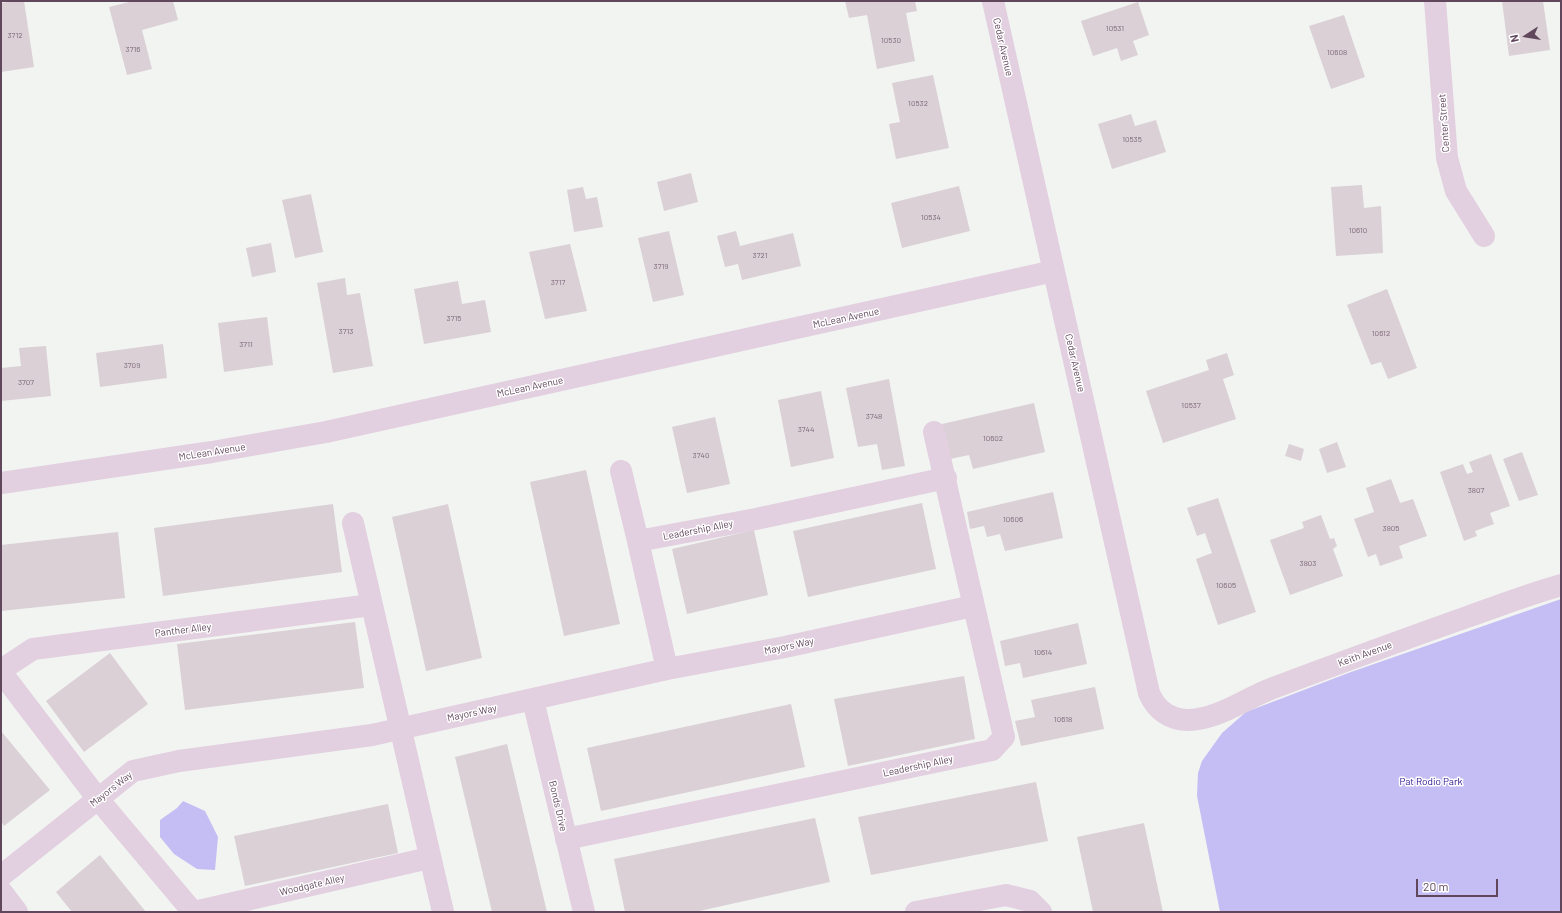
<!DOCTYPE html>
<html>
<head>
<meta charset="utf-8">
<style>
  body { margin:0 }
  #map { position:relative; width:1562px; height:913px; overflow:hidden; background:#f2f4f2; font-family:Barlow,sans-serif }
  canvas { display:block }
  .frame { position:absolute; inset:0; border:2px solid #61475c; pointer-events:none }
  .north { position:absolute; left:1506px; top:16px; width:40px; height:40px; -webkit-text-stroke:3px #fff; paint-order:stroke; rotate:258deg; font-size:11px; font-weight:700; line-height:16px; text-align:center; color:#61475c }
  .north::after { content:''; display:block; margin:auto; width:14px; height:18px; background:#61475c; clip-path:polygon(50% 0,100% 100%,50% 72%,0 100%) }
  .scale { position:absolute; left:1416px; top:879px; width:82px; height:18px; box-sizing:border-box; border:2px solid #61475c; border-top:0; padding-left:5px; font-size:12px; line-height:14px; white-space:nowrap; color:#61475c; -webkit-text-stroke:3px #fff; paint-order:stroke }
</style>
</head>
<body>
<div id="map">
<canvas width="1562" height="913"></canvas>
<div class="frame"></div>
<div class="north">N</div>
<div class="scale">20 m</div>
</div>
<script>
const ctx = document.querySelector('canvas').getContext('2d');
ctx.lineJoin = 'round';
function fill(path, color) { ctx.fillStyle = color; ctx.fill(path, 'evenodd'); }
function stroke(path, color, width, dash) { ctx.strokeStyle = color; ctx.lineWidth = width; ctx.lineCap = dash ? 'butt' : 'round'; ctx.setLineDash(dash || []); ctx.stroke(path); }
function label(font, color, halo, rows, align = 'center') {
  ctx.font = font + ' Barlow,sans-serif'; ctx.lineWidth = 3; ctx.setLineDash([]); ctx.textBaseline = 'middle'; ctx.strokeStyle = halo; ctx.fillStyle = color; for (const [text, x, y, turn = 0] of rows) {
    ctx.save(); ctx.translate(x, y); ctx.rotate((+turn || 0) * Math.PI / 180); ctx.textAlign = isNaN(turn) ? turn : align; if (halo) ctx.strokeText(text, 0, 0); ctx.fillText(text, 0, 0); ctx.restore();
  }
}
fill(new Path2D(`
  M 1561,599 L 1561,912 L 1220,912 L 1197,796 L 1198,773 L 1202,761 L 1222,733 L 1246,712 L 1351,672 Z
  M 183,801 L 205,811 L 218,837 L 215,870 L 197,869 L 174,854 L 160,837 L 160,820 L 177,808 Z`), '#c4bef4');
fill(new Path2D(`
  M 15,1 L 24,1 L 34,67 L 1,72 L 1,3 Z
  M 133,1 L 173,1 L 178,20 L 142,30 L 152,69 L 127,75 L 109,7 Z
  M 845,1 L 915,1 L 917,11 L 906,13 L 915,61 L 877,69 L 867,15 L 849,18 Z
  M 1502,1 L 1543,1 L 1550,50 L 1509,56 Z
  M 1138,2 L 1149,35 L 1133,41 L 1138,55 L 1121,61 L 1117,48 L 1093,56 L 1081,21 Z
  M 1344,15 L 1365,77 L 1331,89 L 1309,26 Z
  M 933,75 L 949,148 L 896,159 L 889,124 L 900,122 L 892,83 Z
  M 1131,114 L 1135,126 L 1156,120 L 1166,152 L 1112,169 L 1098,124 Z
  M 691,173 L 698,202 L 664,211 L 657,182 Z
  M 1362,185 L 1364,208 L 1381,206 L 1383,253 L 1336,256 L 1331,187 Z
  M 959,186 L 970,231 L 902,248 L 891,203 Z
  M 583,187 L 586,199 L 597,197 L 603,227 L 574,232 L 567,190 Z
  M 311,194 L 323,252 L 295,258 L 282,200 Z
  M 669,231 L 684,295 L 653,302 L 638,238 Z
  M 736,231 L 740,246 L 793,233 L 801,266 L 742,280 L 738,264 L 725,267 L 717,236 Z
  M 271,243 L 276,272 L 252,277 L 246,248 Z
  M 570,244 L 587,311 L 545,319 L 529,252 Z
  M 345,278 L 347,295 L 360,293 L 373,366 L 333,373 L 317,283 Z
  M 458,281 L 462,304 L 485,300 L 491,332 L 424,344 L 414,289 Z
  M 1387,289 L 1417,368 L 1388,379 L 1381,362 L 1371,365 L 1347,305 Z
  M 267,317 L 273,365 L 224,372 L 218,323 Z
  M 163,344 L 167,378 L 100,387 L 96,353 Z
  M 46,346 L 51,396 L 1,401 L 1,368 L 21,366 L 19,348 Z
  M 1227,353 L 1234,375 L 1223,379 L 1236,419 L 1163,443 L 1146,391 L 1209,370 L 1206,360 Z
  M 889,379 L 905,466 L 882,470 L 877,444 L 858,447 L 846,388 Z
  M 821,391 L 834,458 L 791,467 L 778,400 Z
  M 1034,403 L 1045,452 L 973,469 L 969,455 L 950,459 L 942,424 Z
  M 715,417 L 730,484 L 687,493 L 672,427 Z
  M 1337,442 L 1346,467 L 1327,473 L 1319,449 Z
  M 1289,444 L 1304,449 L 1301,461 L 1285,456 Z
  M 1522,452 L 1538,495 L 1519,501 L 1503,459 Z
  M 1491,454 L 1510,506 L 1490,513 L 1494,524 L 1475,531 L 1477,536 L 1464,541 L 1440,472 L 1463,464 L 1467,474 L 1473,472 L 1469,462 Z
  M 586,470 L 620,624 L 564,636 L 530,482 Z
  M 1391,479 L 1400,503 L 1413,499 L 1427,536 L 1399,546 L 1403,558 L 1380,566 L 1376,554 L 1368,557 L 1354,519 L 1374,512 L 1366,488 Z
  M 1053,492 L 1063,538 L 1005,551 L 1000,534 L 987,537 L 984,526 L 970,529 L 967,512 Z
  M 1218,498 L 1256,612 L 1218,625 L 1196,559 L 1212,553 L 1205,533 L 1197,536 L 1187,508 Z
  M 922,503 L 936,569 L 808,597 L 793,531 Z
  M 333,504 L 342,572 L 163,596 L 154,528 Z
  M 448,504 L 482,658 L 426,671 L 392,517 Z
  M 1321,515 L 1330,539 L 1334,538 L 1337,546 L 1333,549 L 1343,576 L 1290,595 L 1270,540 L 1304,528 L 1302,522 Z
  M 754,530 L 768,595 L 687,614 L 672,549 Z
  M 118,532 L 125,598 L 1,611 L 1,545 Z
  M 355,622 L 364,688 L 185,710 L 177,644 Z
  M 1078,623 L 1087,664 L 1023,678 L 1020,663 L 1005,666 L 1000,641 Z
  M 110,653 L 148,704 L 84,752 L 46,701 Z
  M 964,676 L 975,739 L 848,766 L 834,699 Z
  M 1095,687 L 1104,729 L 1021,746 L 1015,721 L 1035,717 L 1031,700 Z
  M 791,704 L 805,767 L 601,811 L 587,748 Z
  M 1,731 L 50,790 L 4,826 L 1,821 Z
  M 507,744 L 547,912 L 492,912 L 455,757 Z
  M 1036,782 L 1048,841 L 871,875 L 858,817 Z
  M 388,804 L 398,853 L 245,886 L 234,836 Z
  M 815,818 L 830,882 L 695,912 L 625,912 L 614,859 Z
  M 1144,823 L 1163,912 L 1093,912 L 1077,837 Z
  M 100,855 L 146,912 L 72,912 L 56,892 Z`), '#dad0d6');
stroke(new Path2D(`
  M 993,1 L 1149,693 C 1156,710 1170,720 1189,720 C 1219,719 1246,698 1273,688 C 1337,664 1402,640 1467,617 C 1498,606 1529,594 1561,585
  M 1435,1 L 1447,158 L 1456,191 L 1484,236
  M 621,471 L 638,541
  M 1,483 L 212,452 L 326,432 L 1054,271
  M 353,523 L 443,912
  M 667,669 L 638,541 L 756,519 L 946,478
  M 1,670 L 33,649 L 371,605
  M 1,672 L 98,799 L 193,912
  M 533,700 L 584,912
  M 566,839 L 992,750 L 1004,737 L 934,432
  M 1,876 L 133,771 L 179,761 L 372,735 L 667,669 L 785,647 L 973,606
  M 1,891 L 17,912
  M 194,912 L 429,858
  M 916,912 L 1006,895 L 1030,901 L 1041,912`), '#e2cfdf', 22);
label('8px', '#7f697a', null, [
  ["10531",1115,28],
  ["3712",15,35],
  ["10530",891,40],
  ["3716",133,49],
  ["10608",1337,52],
  ["10532",918,103],
  ["10535",1132,139],
  ["10534",931,217],
  ["10610",1358,230],
  ["3721",760,255],
  ["3719",661,266],
  ["3717",558,282],
  ["3715",454,318],
  ["3713",346,331],
  ["10612",1381,333],
  ["3711",246,344],
  ["3709",132,365],
  ["3707",26,382],
  ["10537",1191,405],
  ["3748",874,416],
  ["3744",806,429],
  ["10602",993,438],
  ["3740",701,455],
  ["3807",1476,490],
  ["10606",1013,519],
  ["3805",1391,528],
  ["3803",1308,563],
  ["10605",1226,585],
  ["10614",1043,652],
  ["10618",1063,719]
]);
label('10px', '#61475c', '#fff', [
  ["Cedar Avenue",1003,47,77],
  ["Center Street",1444,123,-94],
  ["McLean Avenue",846,318,-12],
  ["Cedar Avenue",1075,363,77],
  ["McLean Avenue",530,387,-12],
  ["McLean Avenue",212,452,-9],
  ["Leadership Alley",698,530,-11],
  ["Panther Alley",183,630,-7],
  ["Mayors Way",789,646,-12],
  ["Keith Avenue",1365,654,-20],
  ["Mayors Way",472,713,-12],
  ["Leadership Alley",918,766,-12],
  ["Mayors Way",111,789,-38],
  ["Bonds Drive",558,806,77],
  ["Woodgate Alley",312,885,-13]
]);
label('10px', '#2b0f8c', '#fff', [
  ["Pat Rodio Park",1431,782]
]);
</script>
</body>
</html>
